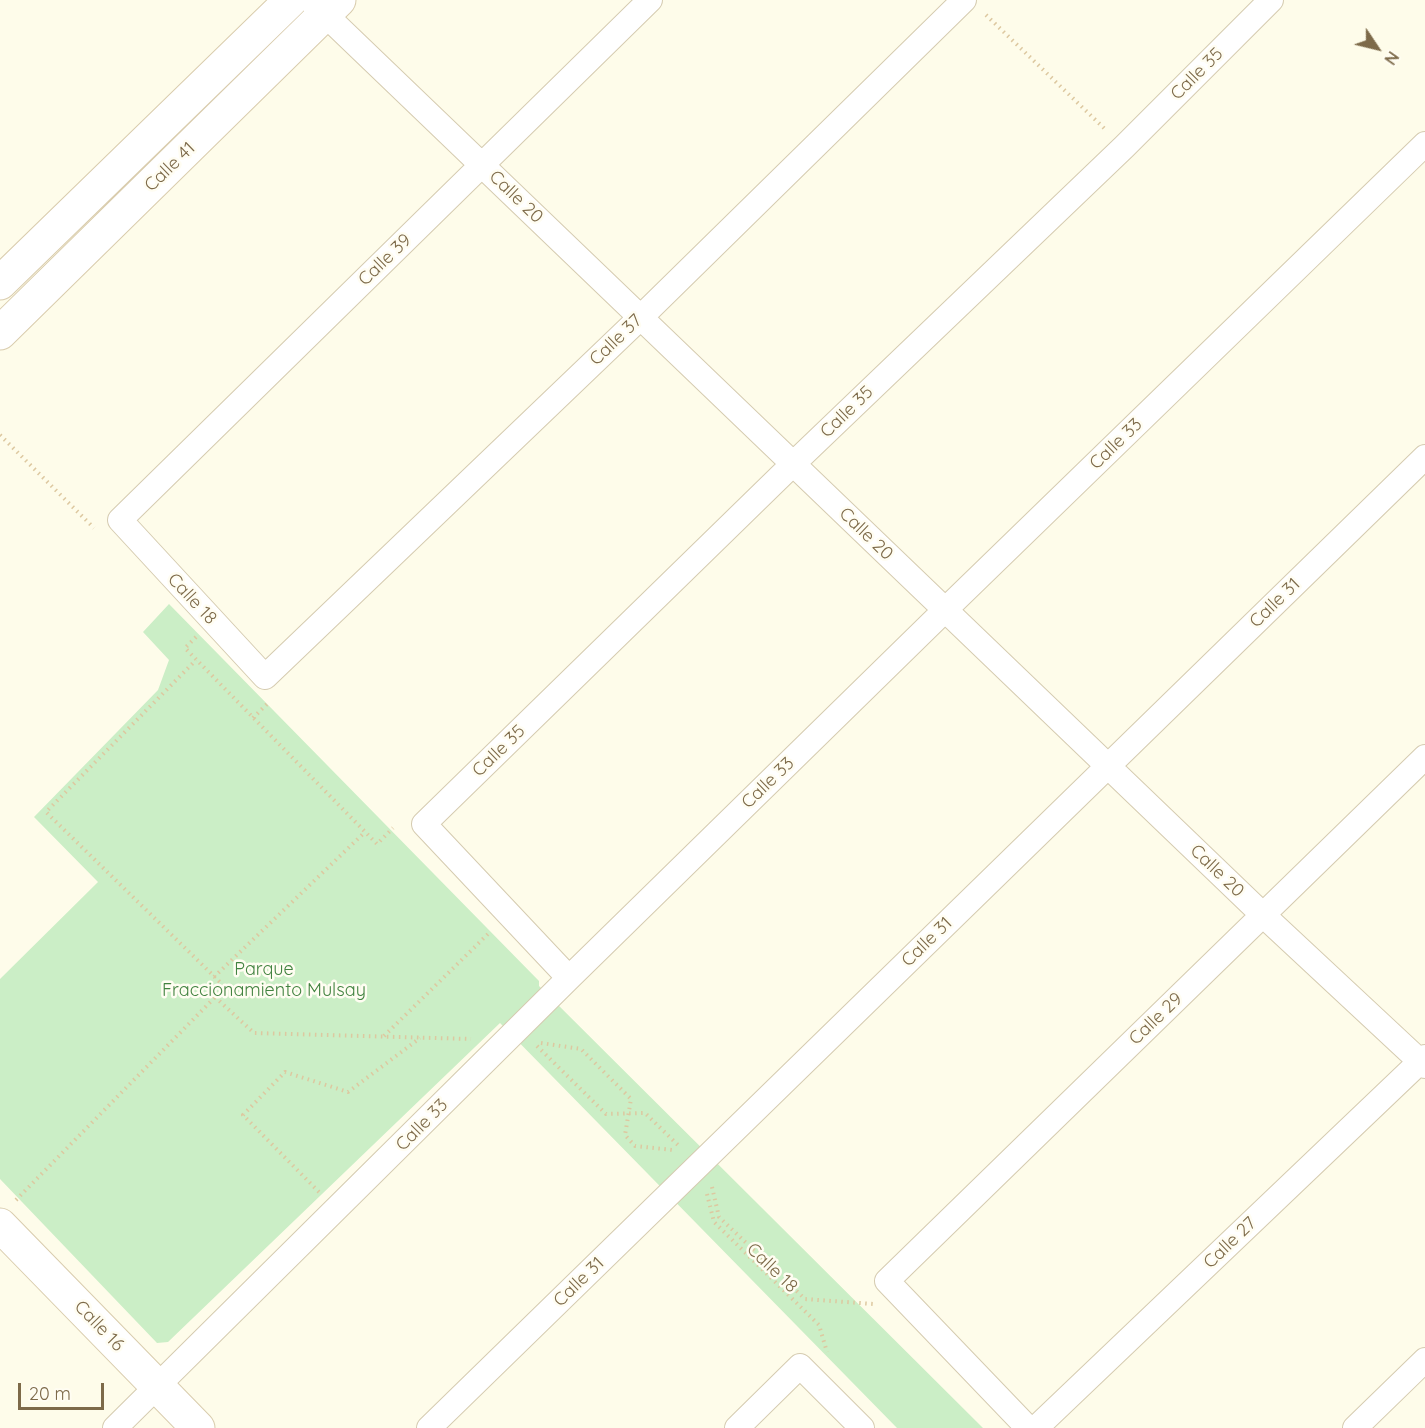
<!DOCTYPE html>
<html>
<head>
<meta charset="utf-8">
<style>
  body { margin:0 }
  #map { position:relative; width:1425px; height:1428px; overflow:hidden; background:#fefcea; font-family:Quicksand,sans-serif }
  canvas { display:block }
  .north { position:absolute; left:1347px; top:18px; width:60px; height:60px; -webkit-text-stroke:4px #fffdf2; paint-order:stroke; rotate:125deg; font-size:16px; font-weight:700; line-height:24px; text-align:center; color:#7d6a49 }
  .north::after { content:''; display:block; margin:auto; width:21px; height:27px; background:#7d6a49; clip-path:polygon(50% 0,100% 100%,50% 72%,0 100%) }
  .scale { position:absolute; left:18px; top:1383px; width:86px; height:27px; box-sizing:border-box; border:3px solid #7d6a49; border-top:0; padding-left:8px; font-size:18px; line-height:21px; white-space:nowrap; color:#7d6a49; -webkit-text-stroke:4px #fffdf2; paint-order:stroke }
</style>
</head>
<body>
<div id="map">
<canvas width="1425" height="1428"></canvas>
<div class="north">N</div>
<div class="scale">20 m</div>
</div>
<script>
const ctx = document.querySelector('canvas').getContext('2d');
ctx.lineJoin = 'round';
function fill(path, color) { ctx.fillStyle = color; ctx.fill(path, 'evenodd'); }
function stroke(path, color, width, dash) { ctx.strokeStyle = color; ctx.lineWidth = width; ctx.lineCap = dash ? 'butt' : 'round'; ctx.setLineDash(dash || []); ctx.stroke(path); }
function label(font, color, halo, rows, align = 'center') {
  ctx.font = font + ' Quicksand,sans-serif'; ctx.lineWidth = 5; ctx.setLineDash([]); ctx.textBaseline = 'middle'; ctx.strokeStyle = halo; ctx.fillStyle = color; for (const [text, x, y, turn = 0] of rows) {
    ctx.save(); ctx.translate(x, y); ctx.rotate((+turn || 0) * Math.PI / 180); ctx.textAlign = isNaN(turn) ? turn : align; if (halo) ctx.strokeText(text, 0, 0); ctx.fillText(text, 0, 0); ctx.restore();
  }
}
fill(new Path2D(`
  M 169,604 L 539,981 L 539,986 L 983,1428 L 897,1428 L 500,1023 L 168,1342 L 157,1343 L 0,1179 L 0,979 L 98,882 L 34,817 L 158,690 L 169,660 L 143,632 Z`), '#cbeec6');
const street = new Path2D(`
  M 310,0 L 1263,915 L 1425,1066
  M 650,0 L 120,520 L 265,677 L 641,317 L 964,0
  M 569,978 L 424,824 L 793,464 L 1124,147 L 1271,0
  M 115,1428 L 569,978 L 945,610 L 1425,144
  M 429,1428 L 1425,457
  M 737,1428 L 800,1366 L 862,1428
  M 1028,1428 L 887,1281 L 1425,757
  M 1036,1428 L 1425,1057
  M 1355,1428 L 1425,1360`);
const secondary = new Path2D(`
  M 0,283 L 291,0
  M 0,333 L 339,0
  M 0,1225 L 198,1428`);
stroke(street, '#d5cbb0', 26);
stroke(secondary, '#d9ccad', 35);
stroke(new Path2D(`
  M 986,15 L 1106,130
  M 0,435 L 94,528
  M 196,637 L 185,648 L 377,844 L 393,828
  M 253,718 L 267,704
  M 214,977 L 365,832
  M 215,997 L 254,1033 L 471,1039
  M 384,1036 L 490,932
  M 541,1043 L 581,1049 L 631,1099 L 625,1135 L 635,1146 L 673,1150
  M 537,1046 L 606,1114 L 645,1113 L 680,1147
  M 712,1187 L 719,1217 L 805,1299 L 873,1304
  M 319,1192 L 243,1115 L 285,1072 L 348,1092 L 420,1038
  M 707,1194 L 714,1222 L 819,1325 L 827,1352
  M 16,1200 L 225,987 L 46,812 L 196,660`), '#ddc8a0', 4, [1.5, 4.5]);
stroke(street, '#fff', 24);
stroke(secondary, '#fff', 33);
label('18px', '#7d6a49', '#fffdf2', [
  ["Calle 35",1197,74,-45],
  ["Calle 41",170,167,-44],
  ["Calle 20",516,197,44],
  ["Calle 39",385,260,-44],
  ["Calle 37",616,340,-44],
  ["Calle 35",847,412,-44],
  ["Calle 33",1116,444,-44],
  ["Calle 20",866,534,44],
  ["Calle 18",192,599,47],
  ["Calle 31",1275,603,-44],
  ["Calle 35",499,751,-44],
  ["Calle 33",768,783,-44],
  ["Calle 20",1217,871,44],
  ["Calle 31",927,942,-44],
  ["Calle 29",1156,1019,-44],
  ["Calle 33",422,1125,-45],
  ["Calle 27",1230,1243,-44],
  ["Calle 18",772,1268,44],
  ["Calle 31",579,1282,-44],
  ["Calle 16",99,1326,46]
]);
label('18px', '#428340', '#fffdf2', [
  ["Parque",264,970],
  ["Fraccionamiento Mulsay",264,991]
]);
</script>
</body>
</html>
